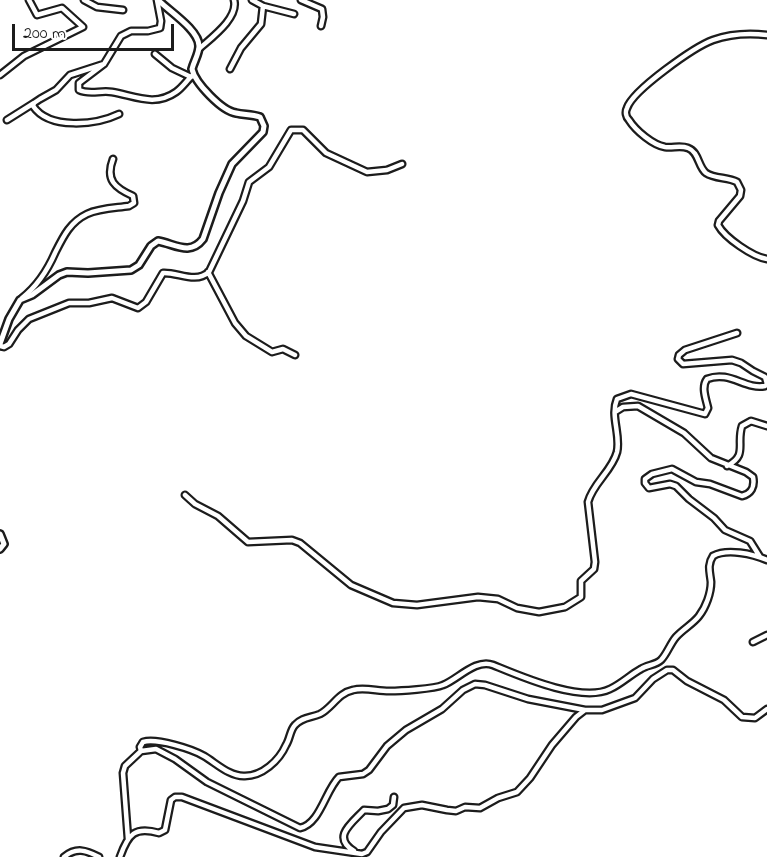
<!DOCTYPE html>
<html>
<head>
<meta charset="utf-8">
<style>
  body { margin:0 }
  #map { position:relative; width:767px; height:857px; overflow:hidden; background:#fff; font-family:"Indie Flower",sans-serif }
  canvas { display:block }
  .scale { position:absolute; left:12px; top:24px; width:162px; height:27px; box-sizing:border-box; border:3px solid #1c1c1c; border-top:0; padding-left:8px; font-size:18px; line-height:21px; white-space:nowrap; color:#1c1c1c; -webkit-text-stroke:4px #fff; paint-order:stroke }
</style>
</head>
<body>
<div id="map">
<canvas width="767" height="857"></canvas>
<div class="scale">200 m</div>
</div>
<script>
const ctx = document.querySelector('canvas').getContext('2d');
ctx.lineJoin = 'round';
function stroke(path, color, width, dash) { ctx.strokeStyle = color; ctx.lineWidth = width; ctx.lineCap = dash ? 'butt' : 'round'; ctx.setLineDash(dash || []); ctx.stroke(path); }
const minor = new Path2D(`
  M 84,0 L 97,7 L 123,10
  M 157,0 L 161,21 L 160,28 L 148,31 L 131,31 L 121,36 L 104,64 L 79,83 L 79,90 C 89,95 101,90 112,92 C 135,96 155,107 176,92 C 183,87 187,80 193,75
  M 252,0 L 263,6 L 294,14
  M 301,0 L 322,9 L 323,17 L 321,26
  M 767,35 C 749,33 730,34 713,40 C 694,47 633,90 627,108 C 625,112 626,117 629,120 C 636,131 653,145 665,147 C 673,148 681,145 688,148 C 699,152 698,167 706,173 C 715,179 728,177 737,182 L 741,190 L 740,196 L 719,221 L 718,225 C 725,238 753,257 767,259
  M 199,49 C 211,38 239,18 234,0
  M 155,54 L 172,68 L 191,77
  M 104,64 L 70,75 L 56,90 L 40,99 L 34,103 L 33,106 C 49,130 96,125 119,114
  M 230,69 L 241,48 L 261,24 L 263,6
  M 0,75 L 24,56 L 83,27 L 62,8 L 37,15 L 29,0
  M 7,120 L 34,103
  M 208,272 L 235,323 L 246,336 L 272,352 L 283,349 L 295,355
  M 22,298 C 36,287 48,269 55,253 C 63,237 70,222 87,214 C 100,208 116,208 129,206 L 134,203 L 133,196 C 115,188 105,180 113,159
  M 0,346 L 4,347 L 9,344 L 18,330 L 29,319 L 69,303 L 89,303 L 112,298 L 138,308 L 146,302 L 163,273 C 178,272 195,284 209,272 L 243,201 L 249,182 L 269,167 L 291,130 L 303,130 L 326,153 L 367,172 L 387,170 L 402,164
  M 615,412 L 623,407 L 638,406 L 684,433 L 711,458 L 746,472 L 753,477 C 755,487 751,494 742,496 L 710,484 L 696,482 L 672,469 L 652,474 L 645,479 L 645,483 L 649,488 L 670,484 L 676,486 L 689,499 L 714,518 L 725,530 L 750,541 L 760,557
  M 727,466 C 748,455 736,445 742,426 L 751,421 L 767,426
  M 185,495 L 195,504 L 218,516 L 248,542 L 292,540 L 300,543 L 351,585 L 393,603 L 417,605 L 478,597 L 498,599 L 517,608 L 539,612 L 565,607 L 581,597 L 581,581 L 594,569 L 595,562 L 588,502 C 593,483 612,471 617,452 C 621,435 610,416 617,399 L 631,394 L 705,414 L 708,408 C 706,399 701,387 707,379 C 730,370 745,390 765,386 L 767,384 L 765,377 L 753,371 L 741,363 L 732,360 L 683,364 L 678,359 L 679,355 L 685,350 L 737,333
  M 753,642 L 767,635
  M 141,751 L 140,747 L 143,742 C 157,738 192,749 204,756 C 216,763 230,777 245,776 C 262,776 279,761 286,745 C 290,739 290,730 295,725 C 302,717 311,718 320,714 C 332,708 338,693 353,690 C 364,687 377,691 389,691 C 400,691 434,689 443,685 C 457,680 476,658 493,665 C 520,676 581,703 610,689 C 621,684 630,675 641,669 C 647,665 656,665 661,660 C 667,654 670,644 676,637 C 683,629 693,624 699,616 C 706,607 711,593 711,582 C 710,572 707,565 713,556 C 727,548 753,554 767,560
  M 128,839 L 123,773 L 125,766 L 141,751 L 156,749 L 175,759 L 207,782 L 300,828 C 320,824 325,791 339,777 L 363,774 L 369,770 L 387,746 L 406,730 L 442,709 L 463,690 L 475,684 L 485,685 L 528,699 L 585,710
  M 354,851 C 331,837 352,823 364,810 L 378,811 L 388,809 L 393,805 L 394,797
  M 64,857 C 76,847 86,850 99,857
  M 120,857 C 128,834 135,826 159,833 L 165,830 L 171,800 L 175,797 L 182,797 L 315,847 L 362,854 L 367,852 L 381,832 L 404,808 L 422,805 L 447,810 L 456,811 L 465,807 L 480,808 L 498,798 L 517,792 L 530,778 L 552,745 L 576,717 L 585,710 L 602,710 L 635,698 L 653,679 L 667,670 L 673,670 L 687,681 L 724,700 L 742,717 L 755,718 L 767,709`);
const tertiary = new Path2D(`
  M 0,344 L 9,319 L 20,300 L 32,295 L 59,275 L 67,272 L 88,273 L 131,270 L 139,265 L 151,246 L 158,241 C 175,244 190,256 203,239 L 219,193 L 232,164 L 263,132 L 264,126 L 260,117 C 251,114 244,115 236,113 C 222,111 195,83 192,69 C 194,61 199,54 199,46 C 199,30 169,11 158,0
  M 0,534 L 4,544 L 0,549`);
stroke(minor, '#1c1c1c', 9);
stroke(tertiary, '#1c1c1c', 10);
stroke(minor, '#fff', 4.5);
stroke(tertiary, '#fff', 5);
</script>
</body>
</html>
